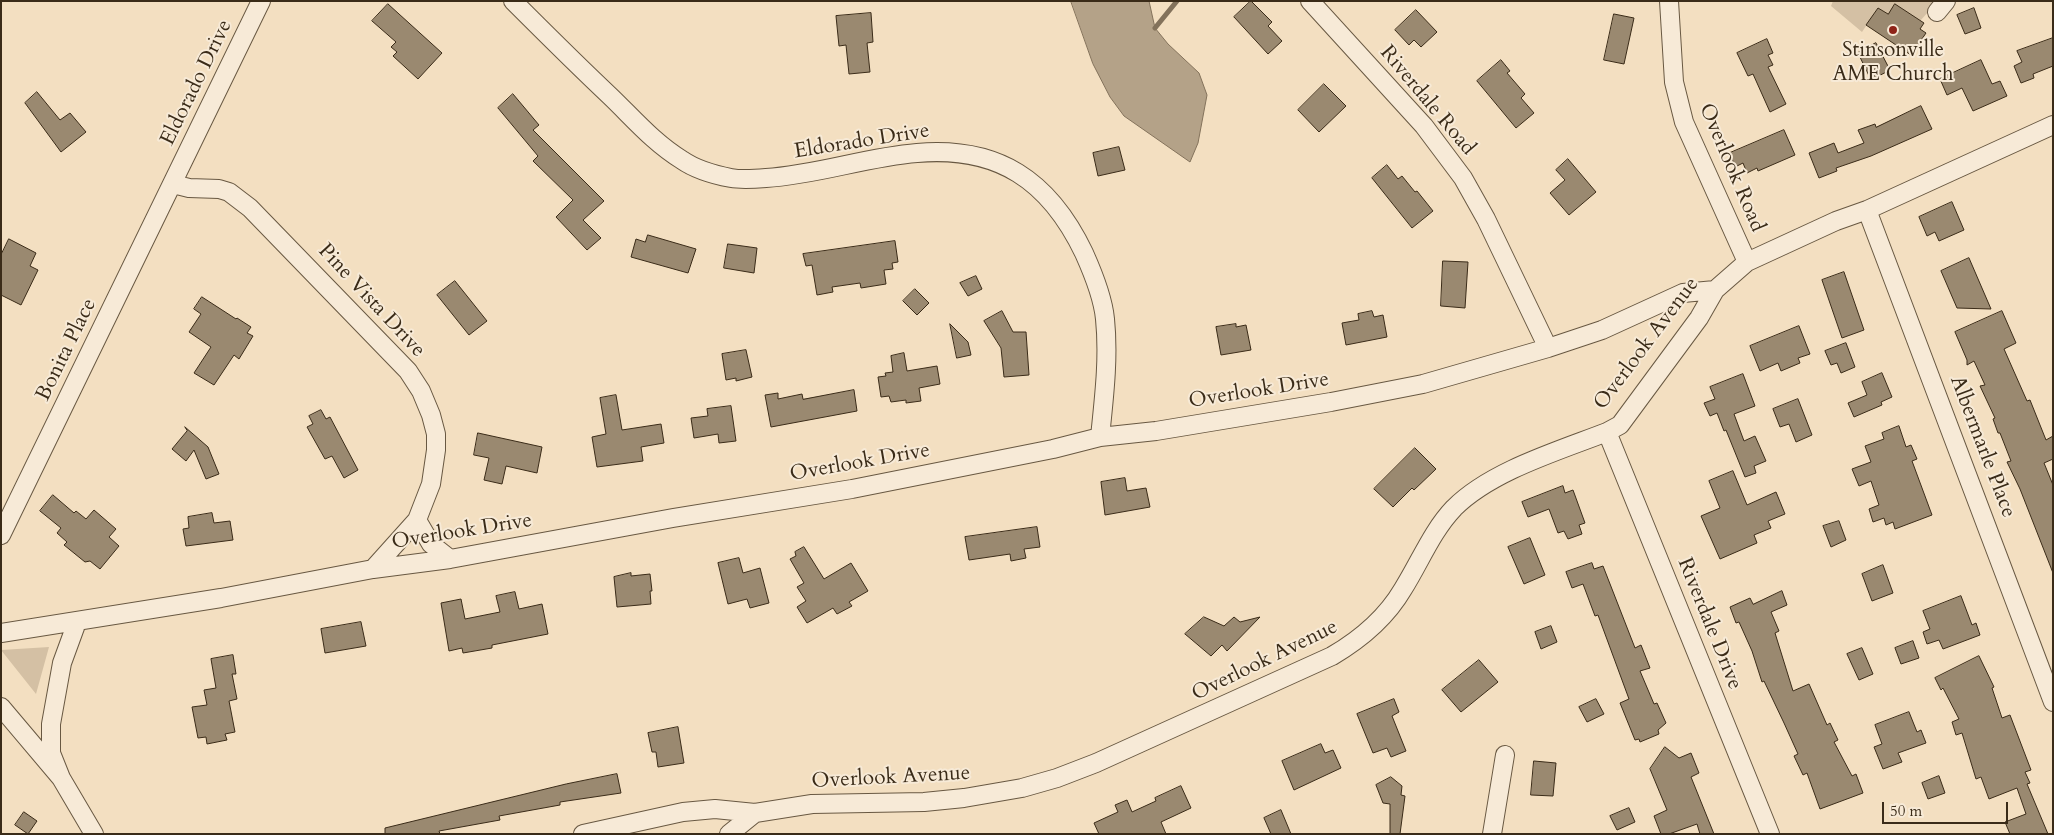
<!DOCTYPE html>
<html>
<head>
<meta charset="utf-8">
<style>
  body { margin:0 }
  #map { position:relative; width:2054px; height:835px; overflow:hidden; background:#f3dfc1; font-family:Cardo,serif }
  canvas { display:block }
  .frame { position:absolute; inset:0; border:2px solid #3a2b18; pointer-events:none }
  .scale { position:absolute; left:1882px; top:802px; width:126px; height:22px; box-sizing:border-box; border:2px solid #3a2b18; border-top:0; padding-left:6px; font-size:15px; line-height:18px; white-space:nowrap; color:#3a2b18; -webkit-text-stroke:4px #f7ead7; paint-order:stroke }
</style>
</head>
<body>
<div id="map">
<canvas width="2054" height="835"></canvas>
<div class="frame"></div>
<div class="scale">50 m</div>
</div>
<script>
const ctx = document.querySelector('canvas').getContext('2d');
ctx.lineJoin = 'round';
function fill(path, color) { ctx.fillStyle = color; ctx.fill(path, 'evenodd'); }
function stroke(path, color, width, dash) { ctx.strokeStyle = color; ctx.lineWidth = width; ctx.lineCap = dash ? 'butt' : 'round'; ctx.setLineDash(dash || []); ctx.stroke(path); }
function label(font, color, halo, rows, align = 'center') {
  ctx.font = font + ' Cardo,serif'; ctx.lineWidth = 4; ctx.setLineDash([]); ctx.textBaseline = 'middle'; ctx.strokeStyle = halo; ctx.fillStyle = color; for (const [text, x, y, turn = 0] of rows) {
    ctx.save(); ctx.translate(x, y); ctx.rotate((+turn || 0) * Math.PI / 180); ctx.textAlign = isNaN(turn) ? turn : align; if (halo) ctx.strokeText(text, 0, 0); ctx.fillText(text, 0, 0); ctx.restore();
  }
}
fill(new Path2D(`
  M 1833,1 L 1938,1 L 1920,21 L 1888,14 L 1878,8 L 1862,32 L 1831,6 Z
  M 49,647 L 36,694 L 1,650 Z`), '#d4c0a4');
const water = new Path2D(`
  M 1071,1 L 1149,1 L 1155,28 L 1168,44 L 1199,73 L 1207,95 L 1198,143 L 1190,162 L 1124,116 L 1110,97 L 1093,64 Z`);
fill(water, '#b4a288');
stroke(water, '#83725b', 1);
stroke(new Path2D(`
  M 1155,28 L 1177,1`), '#83725b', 5);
const building = new Path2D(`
  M 1251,1 L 1272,22 L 1268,26 L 1282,41 L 1268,54 L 1234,17 Z
  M 388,4 L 442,53 L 418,79 L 393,56 L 397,52 L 391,47 L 396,42 L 372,21 Z
  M 1895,4 L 1924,23 L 1920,29 L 1926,33 L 1911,55 L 1866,25 L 1878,8 L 1888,14 Z
  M 1974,8 L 1981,28 L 1965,34 L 1957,15 Z
  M 1416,10 L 1437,32 L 1421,47 L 1414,40 L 1409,45 L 1395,30 Z
  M 871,13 L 873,42 L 867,43 L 870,72 L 849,74 L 846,45 L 839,46 L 836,16 Z
  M 1614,14 L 1634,18 L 1624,64 L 1604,60 Z
  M 2053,38 L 2053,66 L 2033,74 L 2034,78 L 2021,83 L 2014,66 L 2022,62 L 2017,51 Z
  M 1767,39 L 1773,53 L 1768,55 L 1773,65 L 1768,67 L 1786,104 L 1770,112 L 1753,74 L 1748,76 L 1737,53 Z
  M 1876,43 L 1890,70 L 1871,80 L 1858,53 Z
  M 1501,60 L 1510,71 L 1507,73 L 1525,94 L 1521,98 L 1534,113 L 1516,128 L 1477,81 Z
  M 1981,60 L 1992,84 L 2000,81 L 2007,96 L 1973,111 L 1962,88 L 1947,95 L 1940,79 Z
  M 1324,84 L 1346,106 L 1319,132 L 1298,110 Z
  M 37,92 L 60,120 L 70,113 L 86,132 L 61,152 L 25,103 Z
  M 513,94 L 539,125 L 533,130 L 604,201 L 583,220 L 601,238 L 587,250 L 556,217 L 573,200 L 533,161 L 538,156 L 498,108 Z
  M 1921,106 L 1932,129 L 1871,156 L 1836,168 L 1837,171 L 1819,178 L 1809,153 L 1834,143 L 1838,153 L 1864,143 L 1858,130 L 1875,124 L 1876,127 Z
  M 1784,130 L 1795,155 L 1758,171 L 1757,168 L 1747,173 L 1743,163 L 1735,167 L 1730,153 Z
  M 1119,147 L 1125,170 L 1098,176 L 1093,153 Z
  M 1568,159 L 1596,192 L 1569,215 L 1550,193 L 1565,180 L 1556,170 Z
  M 1387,165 L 1398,179 L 1402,176 L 1415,192 L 1417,191 L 1433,211 L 1412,228 L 1372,178 Z
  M 1952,202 L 1964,230 L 1939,241 L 1935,232 L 1927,236 L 1919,217 Z
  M 648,235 L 696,249 L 688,273 L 631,257 L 636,239 L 645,242 Z
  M 9,239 L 36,253 L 30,266 L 38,270 L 21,305 L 1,295 L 1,255 Z
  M 895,241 L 898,262 L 892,263 L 893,269 L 884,270 L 886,284 L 861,288 L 860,283 L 832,287 L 833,292 L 817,295 L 812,265 L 806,266 L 803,254 Z
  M 728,244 L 757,248 L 754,273 L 724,268 Z
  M 1969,258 L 1991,309 L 1957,308 L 1941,271 Z
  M 1443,261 L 1468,262 L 1465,308 L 1441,306 Z
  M 1844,272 L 1864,330 L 1842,338 L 1822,280 Z
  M 976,276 L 982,289 L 968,296 L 960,283 Z
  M 455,281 L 487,321 L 469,335 L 437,295 Z
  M 915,289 L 929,303 L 917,315 L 903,301 Z
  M 202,297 L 236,319 L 237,318 L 251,327 L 247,333 L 253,336 L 239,359 L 234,355 L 214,385 L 194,373 L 211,347 L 189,332 L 201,314 L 194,309 Z
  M 1002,311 L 1013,332 L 1026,332 L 1029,375 L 1004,377 L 1001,348 L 984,321 Z
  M 1372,311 L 1374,317 L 1383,315 L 1387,337 L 1346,345 L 1342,323 L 1359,320 L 1358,314 Z
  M 2002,311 L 2016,343 L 2004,349 L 2027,401 L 2030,400 L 2046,440 L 2053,436 L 2053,459 L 2044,463 L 2053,485 L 2053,573 L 2020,489 L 2007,462 L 2011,461 L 2000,433 L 1998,433 L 1993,419 L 1995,418 L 1980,386 L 1985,385 L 1974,361 L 1967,365 L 1967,360 L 1955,332 Z
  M 950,324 L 968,342 L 971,355 L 957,358 Z
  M 1236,324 L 1236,327 L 1246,325 L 1251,350 L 1221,355 L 1216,327 Z
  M 1799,326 L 1810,354 L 1798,358 L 1800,363 L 1781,371 L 1778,363 L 1760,371 L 1750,346 Z
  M 1846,343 L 1855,367 L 1841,373 L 1837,363 L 1831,365 L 1825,351 Z
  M 746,350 L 752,377 L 736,381 L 736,378 L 726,380 L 722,354 Z
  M 904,353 L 907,371 L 937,366 L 940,384 L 919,388 L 921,401 L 906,403 L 906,400 L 891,402 L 889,396 L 881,397 L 878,377 L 886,376 L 885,373 L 893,372 L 891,356 Z
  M 1882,373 L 1892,397 L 1881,402 L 1882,405 L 1854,417 L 1848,403 L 1867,395 L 1862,382 Z
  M 1743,374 L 1755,406 L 1734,414 L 1744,441 L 1755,436 L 1766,461 L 1754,466 L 1756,473 L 1745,477 L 1726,430 L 1724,431 L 1717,413 L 1710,416 L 1704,403 L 1715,399 L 1710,387 Z
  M 854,390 L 857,411 L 771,427 L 765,395 L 778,393 L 778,399 L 802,394 L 803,399 Z
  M 616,395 L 622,430 L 661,424 L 664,443 L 641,447 L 643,461 L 597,467 L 592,437 L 606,434 L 600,398 Z
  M 1798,399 L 1812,435 L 1796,442 L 1789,424 L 1780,427 L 1773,409 Z
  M 731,406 L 736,441 L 719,443 L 718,434 L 694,438 L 691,418 L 708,416 L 707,409 Z
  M 321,410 L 326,419 L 330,417 L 358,470 L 344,478 L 332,456 L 325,459 L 307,427 L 313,424 L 309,416 Z
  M 1899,426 L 1906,447 L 1911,445 L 1917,459 L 1912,461 L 1932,515 L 1895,529 L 1893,522 L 1886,525 L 1884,518 L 1873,522 L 1869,509 L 1879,505 L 1871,481 L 1859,486 L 1852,469 L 1871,462 L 1865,446 L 1884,439 L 1882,433 Z
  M 185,427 L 208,447 L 219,474 L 206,479 L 194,450 L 186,461 L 172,449 L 187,431 Z
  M 478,433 L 542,447 L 537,473 L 506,466 L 502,484 L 484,480 L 489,458 L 474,455 Z
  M 1415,448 L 1436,469 L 1414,490 L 1412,488 L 1393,507 L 1374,489 Z
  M 1733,471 L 1747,505 L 1776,492 L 1785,514 L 1768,521 L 1771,528 L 1754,535 L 1757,543 L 1720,559 L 1701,516 L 1720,508 L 1709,481 Z
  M 1125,478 L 1127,491 L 1146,488 L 1150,507 L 1105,515 L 1101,482 Z
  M 1563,486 L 1565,493 L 1573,490 L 1585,523 L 1579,525 L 1582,534 L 1568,539 L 1564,531 L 1558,533 L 1549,509 L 1528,517 L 1522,502 Z
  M 53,495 L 74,513 L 76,511 L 86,519 L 94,510 L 116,529 L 109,537 L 119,546 L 100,569 L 90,561 L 85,562 L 64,545 L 67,542 L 57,533 L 61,528 L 40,511 Z
  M 212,513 L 214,523 L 230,521 L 233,540 L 186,546 L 183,529 L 189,528 L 188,517 Z
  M 1839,521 L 1846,540 L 1831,547 L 1823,526 Z
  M 1037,527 L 1040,547 L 1024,549 L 1026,558 L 1011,561 L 1010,554 L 969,560 L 965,537 Z
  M 1530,538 L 1545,575 L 1524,584 L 1508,547 Z
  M 804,547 L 824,579 L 851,563 L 868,591 L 849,602 L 852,606 L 837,614 L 833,608 L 807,623 L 797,607 L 806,601 L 797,587 L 804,583 L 790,559 L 796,556 L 795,552 Z
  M 739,558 L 743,573 L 760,568 L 769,603 L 750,608 L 747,599 L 728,604 L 718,563 Z
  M 1592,563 L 1594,569 L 1603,566 L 1635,648 L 1641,645 L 1650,668 L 1640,671 L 1654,704 L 1657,703 L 1666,723 L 1658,730 L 1659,734 L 1640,742 L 1639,739 L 1635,740 L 1620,703 L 1629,699 L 1598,615 L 1595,616 L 1583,584 L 1572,588 L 1566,572 Z
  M 1883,565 L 1893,593 L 1872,601 L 1862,574 Z
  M 631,573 L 631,576 L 650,574 L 652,591 L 650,591 L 651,604 L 617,607 L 614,577 Z
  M 1782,591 L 1787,605 L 1771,612 L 1779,631 L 1775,633 L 1793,691 L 1809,684 L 1827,725 L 1830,723 L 1838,740 L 1834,742 L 1852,776 L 1856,774 L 1863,793 L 1820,809 L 1807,773 L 1803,775 L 1794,756 L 1798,754 L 1784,723 L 1764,681 L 1762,682 L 1752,651 L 1739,622 L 1736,623 L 1730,607 L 1750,598 L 1753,604 Z
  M 515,592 L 519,609 L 542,604 L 548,634 L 492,645 L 492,648 L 463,653 L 462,648 L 449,651 L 441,603 L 461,599 L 465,619 L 500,612 L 496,596 Z
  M 1961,596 L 1972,625 L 1976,623 L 1980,635 L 1943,649 L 1939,640 L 1927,644 L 1923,632 L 1930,629 L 1923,611 Z
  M 1204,617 L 1224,626 L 1234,617 L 1240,622 L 1260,617 L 1227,651 L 1222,645 L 1211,656 L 1185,634 Z
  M 361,622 L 366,646 L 325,653 L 321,629 Z
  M 1551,626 L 1557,642 L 1541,649 L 1535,632 Z
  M 1913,641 L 1919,658 L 1901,664 L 1895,648 Z
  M 1862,648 L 1873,674 L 1859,680 L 1847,654 Z
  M 233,655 L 236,674 L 232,674 L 237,699 L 229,701 L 235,732 L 225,734 L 227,740 L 207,744 L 206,737 L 198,738 L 192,707 L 207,705 L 204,690 L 216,688 L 211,659 Z
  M 1979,656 L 1994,687 L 1992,688 L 2002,718 L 2010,715 L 2031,770 L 2025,772 L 2030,783 L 2027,784 L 2048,834 L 2010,834 L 2005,822 L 2026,814 L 2017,788 L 1989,799 L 1981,777 L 1976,779 L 1962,733 L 1956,735 L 1952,722 L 1959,719 L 1943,688 L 1941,690 L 1935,678 Z
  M 1479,660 L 1498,682 L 1461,712 L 1442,690 Z
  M 1394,699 L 1399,712 L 1392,716 L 1406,751 L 1391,757 L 1387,748 L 1373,753 L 1357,714 Z
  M 1596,699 L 1604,714 L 1587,722 L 1579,707 Z
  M 1909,712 L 1917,732 L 1921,730 L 1926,743 L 1898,753 L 1902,762 L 1883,769 L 1874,747 L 1882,744 L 1875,725 Z
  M 678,727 L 684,763 L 658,767 L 656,752 L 652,752 L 648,733 Z
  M 1321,744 L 1325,753 L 1333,750 L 1341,768 L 1294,790 L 1282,761 Z
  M 1665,747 L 1679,758 L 1691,753 L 1699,773 L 1691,777 L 1714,834 L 1700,834 L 1697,824 L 1669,834 L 1661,834 L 1654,816 L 1667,810 L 1650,769 Z
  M 1534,761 L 1556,763 L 1553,796 L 1531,795 Z
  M 617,774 L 621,793 L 560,802 L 560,805 L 499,816 L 500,820 L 439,831 L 440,834 L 385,834 L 385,828 L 566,784 Z
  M 1939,776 L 1945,793 L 1928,799 L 1922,783 Z
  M 1391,777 L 1402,786 L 1401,795 L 1405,796 L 1400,834 L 1390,834 L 1390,804 L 1383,803 L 1376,785 Z
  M 1181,786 L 1191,808 L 1161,822 L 1166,834 L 1099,834 L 1094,823 L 1118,812 L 1115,805 L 1127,800 L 1132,812 L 1156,801 L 1155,798 Z
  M 1629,808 L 1635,822 L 1617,830 L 1610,816 Z
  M 1281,810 L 1291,834 L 1271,834 L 1264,818 Z
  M 24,812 L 37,821 L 28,834 L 15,825 Z`);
fill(building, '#9a8970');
stroke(building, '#3a2b18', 1);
const minor = new Path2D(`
  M 513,1 C 545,33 577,65 610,96 C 633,118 654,143 682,160 C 695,169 715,175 731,178 C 742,180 754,179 766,178 C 817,175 866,157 917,153 C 998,146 1049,180 1084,253 C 1093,273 1103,297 1105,319 C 1109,358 1104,398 1100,437
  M 1310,1 L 1424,126 L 1463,178 L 1486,219 L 1548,348
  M 1669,1 L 1674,82 L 1684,122 L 1747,262
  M 1937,12 L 1946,1
  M 173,184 L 189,188 L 219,189 L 229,192 L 250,208 L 408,371 L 421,391 L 431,415 L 436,434 L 436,450 L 431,484 L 417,520 L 373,569
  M 1867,210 L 2053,702
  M 1607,432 L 1770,834
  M 417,520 L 431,544 L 450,559
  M 1,535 L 261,1
  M 1,633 L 221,598 L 373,569 L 450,559 L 673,518 L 852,489 L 1053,449 L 1100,437 L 1156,431 L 1331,402 L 1423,384 L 1548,348 L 1602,330 L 1683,293 L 1715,290
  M 1,707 L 61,778 L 94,834
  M 61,778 L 51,753 L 51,724 L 62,663 L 77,622
  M 583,834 L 683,812 L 715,809 L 755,813 L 812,804 L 924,802 L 964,798 L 1022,788 L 1057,778 L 1096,763 L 1332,656 C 1361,639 1386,618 1403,589 C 1420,562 1432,531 1454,508 C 1491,471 1558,451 1607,432 L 1620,425 L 1699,318 L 1715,290 L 1747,262 L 1836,221 L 1867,210 L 2053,125
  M 729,834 L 755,813
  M 1492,834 L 1505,755`);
stroke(minor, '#685842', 20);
stroke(minor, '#f7ead7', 18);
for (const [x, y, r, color] of [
  [1893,30,5,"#8f2418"]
]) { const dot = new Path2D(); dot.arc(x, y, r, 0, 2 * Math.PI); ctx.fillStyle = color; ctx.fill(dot); stroke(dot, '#f7ead7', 2); }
label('21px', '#3a2b18', '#f7ead7', [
  ["Stinsonville",1893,51],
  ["AME Church",1893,75]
]);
label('21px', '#3a2b18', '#f7ead7', [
  ["Eldorado Drive",197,83,-64],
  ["Riverdale Road",1427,101,50],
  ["Eldorado Drive",862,142,-9],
  ["Overlook Road",1731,168,67],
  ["Pine Vista Drive",371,301,47],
  ["Overlook Avenue",1647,344,-53],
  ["Bonita Place",67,350,-64],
  ["Overlook Drive",1259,391,-9],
  ["Albermarle Place",1982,447,69],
  ["Overlook Drive",860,463,-10],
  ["Overlook Drive",462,532,-9],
  ["Riverdale Drive",1709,624,68],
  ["Overlook Avenue",1265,661,-26],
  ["Overlook Avenue",891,778,-3]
]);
</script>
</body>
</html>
